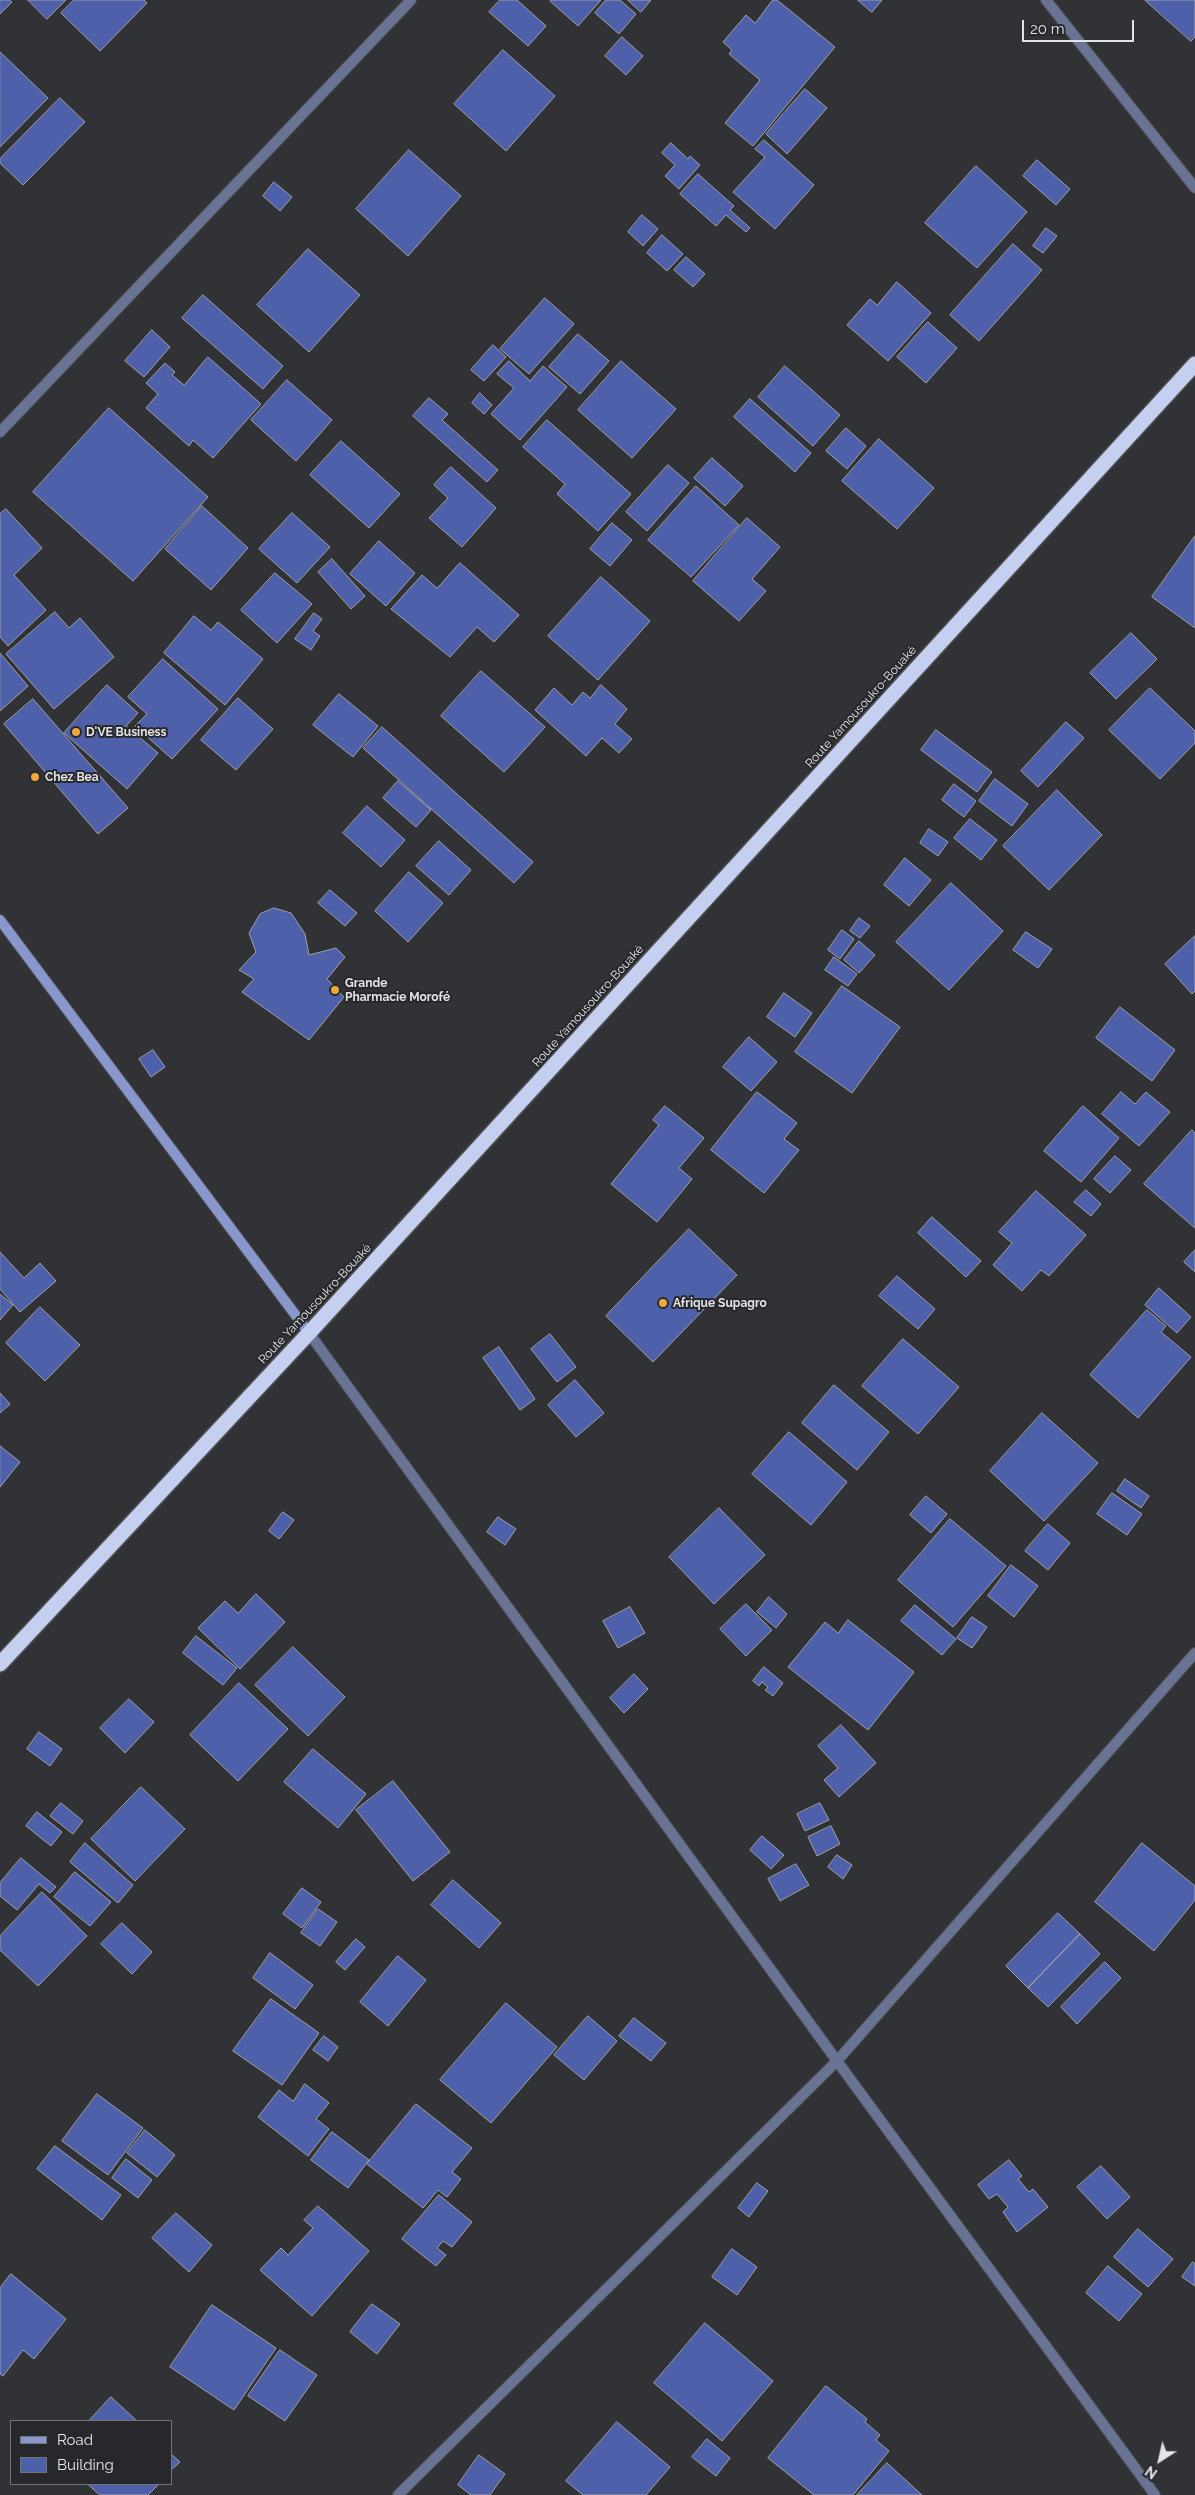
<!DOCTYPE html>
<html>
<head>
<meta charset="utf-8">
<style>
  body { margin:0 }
  #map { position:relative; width:1195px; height:2495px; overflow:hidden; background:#313235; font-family:Raleway,sans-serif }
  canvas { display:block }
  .legend { position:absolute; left:10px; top:2420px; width:162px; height:65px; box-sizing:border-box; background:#27282b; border:1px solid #737376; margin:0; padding:6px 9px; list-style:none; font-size:15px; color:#e4e4e7 }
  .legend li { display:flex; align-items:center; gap:10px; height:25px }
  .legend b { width:25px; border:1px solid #737376 }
  .north { position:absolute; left:1135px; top:2435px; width:50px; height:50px; -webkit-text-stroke:4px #27282b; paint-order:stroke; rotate:215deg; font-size:14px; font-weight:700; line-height:20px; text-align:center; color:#e4e4e7 }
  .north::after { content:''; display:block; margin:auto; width:18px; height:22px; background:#e4e4e7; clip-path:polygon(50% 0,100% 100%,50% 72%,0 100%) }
  .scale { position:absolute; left:1022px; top:20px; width:112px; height:22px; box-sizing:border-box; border:2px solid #e4e4e7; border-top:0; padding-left:6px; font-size:15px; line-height:18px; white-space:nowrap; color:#e4e4e7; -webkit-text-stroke:4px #27282b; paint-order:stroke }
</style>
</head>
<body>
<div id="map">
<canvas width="1195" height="2495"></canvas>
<ul class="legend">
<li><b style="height:6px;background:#8897cc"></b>Road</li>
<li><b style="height:14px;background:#4f60aa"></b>Building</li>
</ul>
<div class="north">N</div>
<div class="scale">20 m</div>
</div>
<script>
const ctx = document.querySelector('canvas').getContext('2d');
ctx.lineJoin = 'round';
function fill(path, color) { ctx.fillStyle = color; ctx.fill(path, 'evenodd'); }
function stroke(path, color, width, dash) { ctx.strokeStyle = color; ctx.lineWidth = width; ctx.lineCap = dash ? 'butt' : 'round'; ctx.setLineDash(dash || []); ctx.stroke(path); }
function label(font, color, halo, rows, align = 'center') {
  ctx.font = font + ' Raleway,sans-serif'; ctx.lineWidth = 4; ctx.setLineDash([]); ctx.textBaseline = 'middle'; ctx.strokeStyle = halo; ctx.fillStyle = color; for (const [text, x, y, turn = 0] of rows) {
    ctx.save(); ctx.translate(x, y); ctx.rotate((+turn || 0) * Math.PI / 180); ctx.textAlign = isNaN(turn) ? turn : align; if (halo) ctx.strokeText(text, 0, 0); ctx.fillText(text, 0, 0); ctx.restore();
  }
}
const building = new Path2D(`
  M 0,0 L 9,0 L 12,2 L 0,14 Z
  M 28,0 L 66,0 L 47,19 Z
  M 74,0 L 144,0 L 147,3 L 100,51 L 61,13 Z
  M 500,0 L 517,0 L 546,26 L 528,46 L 489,12 Z
  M 551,0 L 601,0 L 578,26 L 550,1 Z
  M 606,0 L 620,0 L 636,14 L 619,34 L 595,13 Z
  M 628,0 L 651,0 L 641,12 Z
  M 773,0 L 777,0 L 835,47 L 753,146 L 725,123 L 760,80 L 729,54 L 732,50 L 723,42 L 746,15 L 755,23 Z
  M 858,0 L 882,0 L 872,12 Z
  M 1145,0 L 1195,0 L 1195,37 L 1191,41 Z
  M 622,37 L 643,56 L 626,75 L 605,56 Z
  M 503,50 L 555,96 L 506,151 L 454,104 Z
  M 0,52 L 48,98 L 0,147 Z
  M 805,89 L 827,108 L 787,154 L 766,134 Z
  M 60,98 L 85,122 L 23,185 L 0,163 L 0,159 Z
  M 764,140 L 814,185 L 775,229 L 733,192 L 765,157 L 755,149 Z
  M 671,143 L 688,159 L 690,156 L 700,165 L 679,189 L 665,176 L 675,165 L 662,153 Z
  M 409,150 L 461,196 L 408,256 L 356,209 Z
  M 1037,160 L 1070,189 L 1056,205 L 1023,176 Z
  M 976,166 L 1027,212 L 977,268 L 925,223 Z
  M 698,174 L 734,206 L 730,210 L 750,228 L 746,232 L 726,215 L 716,226 L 680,194 Z
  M 274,182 L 292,197 L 280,211 L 263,196 Z
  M 642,215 L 658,229 L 643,246 L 628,232 Z
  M 1046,228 L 1057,236 L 1043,253 L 1033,246 Z
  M 662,235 L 683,254 L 667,271 L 647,253 Z
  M 1013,244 L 1042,270 L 979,341 L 950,315 Z
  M 308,249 L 360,295 L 309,352 L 257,305 Z
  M 686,257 L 705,274 L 693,287 L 674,270 Z
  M 897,282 L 931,313 L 888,361 L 847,325 L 870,299 L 877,305 Z
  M 203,295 L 283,366 L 263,389 L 182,318 Z
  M 545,298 L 574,324 L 529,374 L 500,349 Z
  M 928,322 L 957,348 L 926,383 L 897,357 Z
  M 152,330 L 170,347 L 144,377 L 125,361 Z
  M 578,334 L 609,361 L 580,394 L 549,367 Z
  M 493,345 L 506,357 L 484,381 L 471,370 Z
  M 208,357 L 261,404 L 213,458 L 193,440 L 189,446 L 146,408 L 158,394 L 146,383 L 165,363 L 175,372 L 172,375 L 184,385 Z
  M 509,361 L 530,381 L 543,366 L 567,387 L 520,440 L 491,414 L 514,388 L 497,374 Z
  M 621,361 L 676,409 L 632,458 L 578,410 Z
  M 785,366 L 840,415 L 813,446 L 758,397 Z
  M 287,380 L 332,420 L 296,461 L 251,420 Z
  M 480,393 L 492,405 L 484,414 L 472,403 Z
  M 429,398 L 448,414 L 442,420 L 498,470 L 487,482 L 413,416 Z
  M 750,399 L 811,453 L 795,472 L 734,417 Z
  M 109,408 L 208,497 L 133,581 L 33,492 Z
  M 547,420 L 631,494 L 598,531 L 557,494 L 565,484 L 523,447 Z
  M 846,428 L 866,446 L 847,469 L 826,451 Z
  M 879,439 L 934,488 L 897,529 L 842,481 Z
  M 341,441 L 400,494 L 369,528 L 310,475 Z
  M 712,458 L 743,486 L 725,506 L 694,478 Z
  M 668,465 L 689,483 L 647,531 L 626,512 Z
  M 451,467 L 496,508 L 462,547 L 429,518 L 448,498 L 434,485 Z
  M 696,486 L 739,525 L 691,577 L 648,540 Z
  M 202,506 L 248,548 L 211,590 L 165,549 Z
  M 6,509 L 42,548 L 14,575 L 46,610 L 8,646 L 0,637 L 0,514 Z
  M 292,513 L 330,547 L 297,583 L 259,549 Z
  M 747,518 L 780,547 L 752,579 L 766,591 L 739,621 L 693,581 Z
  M 612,523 L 632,540 L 610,566 L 590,549 Z
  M 1195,536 L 1195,628 L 1152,597 Z
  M 379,541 L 415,573 L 386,606 L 350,574 Z
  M 332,559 L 365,596 L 351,609 L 318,572 Z
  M 460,563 L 519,615 L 494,642 L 477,627 L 450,657 L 391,609 L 422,575 L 437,588 Z
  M 275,573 L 312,604 L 277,643 L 241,610 Z
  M 601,577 L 650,621 L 598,680 L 548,636 Z
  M 55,612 L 69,628 L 80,618 L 114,657 L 54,709 L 6,654 Z
  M 314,613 L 322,619 L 313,631 L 320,636 L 311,650 L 295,639 Z
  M 194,616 L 211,630 L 218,622 L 263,659 L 225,705 L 164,653 Z
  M 1131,633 L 1157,659 L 1116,699 L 1090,673 Z
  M 0,653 L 28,686 L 0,711 Z
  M 163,659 L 218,709 L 172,759 L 135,726 L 147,714 L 128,697 Z
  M 481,671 L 545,727 L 504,772 L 441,716 Z
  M 107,685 L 138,713 L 126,726 L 158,753 L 127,789 L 64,733 Z
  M 601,685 L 627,709 L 615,724 L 632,739 L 619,753 L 602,738 L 586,756 L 535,710 L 554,688 L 572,705 L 583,692 L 590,698 Z
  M 1150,688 L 1195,731 L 1195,743 L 1160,779 L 1109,730 Z
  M 339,694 L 378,726 L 353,757 L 313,725 Z
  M 238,698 L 273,729 L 236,770 L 201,740 Z
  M 33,699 L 128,808 L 98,834 L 4,724 Z
  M 1066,722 L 1084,738 L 1038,787 L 1021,771 Z
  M 382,727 L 533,862 L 514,883 L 363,748 Z
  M 936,730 L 992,772 L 977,792 L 921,750 Z
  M 995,779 L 1028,804 L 1012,826 L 979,801 Z
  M 398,781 L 431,810 L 416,827 L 383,798 Z
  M 954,784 L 976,801 L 964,817 L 942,800 Z
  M 1057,790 L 1102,835 L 1049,890 L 1003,846 Z
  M 367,806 L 405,840 L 381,867 L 343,833 Z
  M 970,819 L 997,840 L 981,860 L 954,838 Z
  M 929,829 L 948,842 L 938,856 L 920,843 Z
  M 439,841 L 471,870 L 449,895 L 416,866 Z
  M 905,858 L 931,880 L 909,906 L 884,885 Z
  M 409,872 L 443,903 L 408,942 L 375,911 Z
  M 951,883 L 1003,931 L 949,990 L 896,942 Z
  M 330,890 L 357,913 L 345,926 L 318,903 Z
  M 274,908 L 291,913 L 305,934 L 309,955 L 336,948 L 345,957 L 327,979 L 344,997 L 309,1040 L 242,992 L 254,979 L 239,970 L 256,952 L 249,933 L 260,914 Z
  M 859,918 L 870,926 L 860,938 L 850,931 Z
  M 842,930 L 854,939 L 840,959 L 828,950 Z
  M 1026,932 L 1052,949 L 1038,968 L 1013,950 Z
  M 1195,936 L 1195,991 L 1192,994 L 1165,964 Z
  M 859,941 L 875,955 L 859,973 L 844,960 Z
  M 834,957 L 857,974 L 848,986 L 825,970 Z
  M 842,986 L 900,1027 L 852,1093 L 795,1052 Z
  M 784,993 L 812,1013 L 795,1037 L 767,1017 Z
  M 1120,1007 L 1175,1050 L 1152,1081 L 1096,1038 Z
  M 749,1037 L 777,1062 L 751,1091 L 723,1067 Z
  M 153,1050 L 165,1067 L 151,1077 L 139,1059 Z
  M 757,1092 L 797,1123 L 784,1139 L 799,1150 L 764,1193 L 711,1150 Z
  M 1121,1092 L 1135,1104 L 1146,1092 L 1170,1112 L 1139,1146 L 1102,1114 Z
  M 665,1106 L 704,1138 L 679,1168 L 692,1179 L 657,1222 L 611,1184 L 659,1125 L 653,1120 Z
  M 1083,1106 L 1119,1138 L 1081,1182 L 1044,1151 Z
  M 1192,1130 L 1195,1133 L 1195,1228 L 1144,1184 Z
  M 1115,1156 L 1131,1170 L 1110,1193 L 1094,1179 Z
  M 1086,1190 L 1101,1204 L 1091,1216 L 1074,1202 Z
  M 1036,1191 L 1086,1235 L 1049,1276 L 1041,1270 L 1022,1291 L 993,1265 L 1012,1243 L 999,1232 Z
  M 932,1217 L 981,1261 L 966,1277 L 918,1233 Z
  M 689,1229 L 737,1275 L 653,1362 L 606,1316 Z
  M 1195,1250 L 1195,1272 L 1184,1262 Z
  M 0,1252 L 24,1278 L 40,1263 L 56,1281 L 20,1312 L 0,1289 Z
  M 897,1276 L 935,1309 L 918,1329 L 879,1296 Z
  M 1159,1288 L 1191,1317 L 1177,1333 L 1145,1305 Z
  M 0,1294 L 13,1305 L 0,1320 Z
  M 40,1307 L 80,1345 L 45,1381 L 6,1343 Z
  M 1147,1310 L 1166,1326 L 1161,1332 L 1191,1357 L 1138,1418 L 1090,1375 Z
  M 550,1334 L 576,1367 L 557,1382 L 531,1349 Z
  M 903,1339 L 959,1387 L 918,1434 L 862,1386 Z
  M 499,1347 L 535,1399 L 520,1410 L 483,1358 Z
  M 575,1380 L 604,1413 L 576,1437 L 548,1405 Z
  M 834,1385 L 889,1432 L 857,1470 L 802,1423 Z
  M 0,1393 L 10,1404 L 0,1413 Z
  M 1042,1413 L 1098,1463 L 1044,1521 L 990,1471 Z
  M 789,1432 L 847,1482 L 811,1525 L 752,1474 Z
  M 0,1446 L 20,1462 L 0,1487 Z
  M 1125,1479 L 1149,1496 L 1141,1508 L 1117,1491 Z
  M 1112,1493 L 1142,1514 L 1127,1535 L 1097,1514 Z
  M 926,1496 L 947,1514 L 931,1533 L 910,1515 Z
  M 719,1508 L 765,1555 L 714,1604 L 669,1557 Z
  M 283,1512 L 294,1520 L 279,1539 L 269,1531 Z
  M 498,1517 L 516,1529 L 505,1545 L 487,1532 Z
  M 950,1519 L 1006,1566 L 953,1627 L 898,1580 Z
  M 1048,1524 L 1070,1543 L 1048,1570 L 1025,1551 Z
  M 1011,1565 L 1038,1586 L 1014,1617 L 988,1596 Z
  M 256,1594 L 285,1622 L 240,1669 L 198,1628 L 225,1601 L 238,1613 Z
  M 769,1597 L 787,1614 L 776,1628 L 757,1612 Z
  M 746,1604 L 772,1630 L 746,1656 L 720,1629 Z
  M 915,1605 L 956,1639 L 942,1655 L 901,1621 Z
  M 630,1607 L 645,1633 L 618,1648 L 603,1621 Z
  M 972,1617 L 987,1627 L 972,1648 L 957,1638 Z
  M 848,1620 L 914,1672 L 868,1730 L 788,1667 L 825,1622 L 838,1633 Z
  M 196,1636 L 237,1668 L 223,1685 L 183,1653 Z
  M 293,1647 L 345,1697 L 308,1736 L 255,1685 Z
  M 764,1667 L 783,1683 L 773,1696 L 765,1690 L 768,1687 L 762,1682 L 759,1686 L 753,1681 Z
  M 634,1674 L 648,1689 L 624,1713 L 610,1698 Z
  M 239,1683 L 288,1729 L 238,1781 L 190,1735 Z
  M 129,1699 L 154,1722 L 125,1753 L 100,1728 Z
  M 841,1725 L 876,1763 L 839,1797 L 824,1780 L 838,1768 L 818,1746 Z
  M 39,1732 L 62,1749 L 50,1766 L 27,1749 Z
  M 313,1749 L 366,1794 L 338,1828 L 284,1782 Z
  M 393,1781 L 450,1852 L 413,1881 L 356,1810 Z
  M 141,1787 L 185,1829 L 135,1881 L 91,1839 Z
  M 61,1803 L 83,1821 L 73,1834 L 50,1816 Z
  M 820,1803 L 829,1820 L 805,1831 L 797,1814 Z
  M 37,1812 L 62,1832 L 51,1846 L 26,1826 Z
  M 831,1826 L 840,1844 L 817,1856 L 808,1837 Z
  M 762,1836 L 784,1855 L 771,1869 L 750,1850 Z
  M 85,1843 L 133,1885 L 118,1903 L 70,1862 Z
  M 1142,1843 L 1195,1886 L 1195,1900 L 1154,1951 L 1095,1902 Z
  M 837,1855 L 852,1865 L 843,1879 L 828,1867 Z
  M 21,1858 L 56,1887 L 50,1893 L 39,1884 L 17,1910 L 0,1896 L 0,1883 Z
  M 796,1864 L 809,1885 L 780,1901 L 768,1879 Z
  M 75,1872 L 111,1902 L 90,1926 L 54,1897 Z
  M 453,1880 L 501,1923 L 479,1948 L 431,1905 Z
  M 302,1888 L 321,1902 L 302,1928 L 283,1914 Z
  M 42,1892 L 87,1936 L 38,1986 L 0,1950 L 0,1936 Z
  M 318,1909 L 337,1922 L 320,1946 L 301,1933 Z
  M 1058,1913 L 1080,1934 L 1028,1988 L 1006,1966 Z
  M 122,1923 L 152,1952 L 132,1974 L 101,1944 Z
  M 1080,1934 L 1100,1954 L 1048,2007 L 1028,1988 Z
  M 356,1939 L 365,1947 L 345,1970 L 336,1962 Z
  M 270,1953 L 313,1985 L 295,2009 L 253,1978 Z
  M 398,1956 L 426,1980 L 388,2026 L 360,2002 Z
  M 1105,1962 L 1121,1978 L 1077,2024 L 1061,2007 Z
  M 271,1999 L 319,2033 L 282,2085 L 233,2051 Z
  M 506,2003 L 557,2047 L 491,2123 L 440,2080 Z
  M 588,2016 L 617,2041 L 584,2080 L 554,2055 Z
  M 634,2018 L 666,2043 L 651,2061 L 619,2036 Z
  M 324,2036 L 338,2047 L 328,2061 L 313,2050 Z
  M 305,2084 L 329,2103 L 316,2119 L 329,2129 L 308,2156 L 258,2117 L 279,2090 L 293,2101 Z
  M 97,2094 L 143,2128 L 108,2175 L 62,2141 Z
  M 416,2104 L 472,2148 L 452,2172 L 461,2179 L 447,2197 L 438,2190 L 423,2208 L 367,2164 Z
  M 145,2130 L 175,2155 L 157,2177 L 127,2153 Z
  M 332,2132 L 369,2160 L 348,2188 L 311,2160 Z
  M 55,2146 L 121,2195 L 102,2220 L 37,2169 Z
  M 126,2159 L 152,2180 L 138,2198 L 112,2178 Z
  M 1009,2160 L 1022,2176 L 1018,2179 L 1029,2192 L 1033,2189 L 1048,2207 L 1017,2232 L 1003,2212 L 1008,2207 L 997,2194 L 989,2199 L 978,2185 Z
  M 1101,2166 L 1130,2197 L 1107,2219 L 1077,2187 Z
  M 757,2183 L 768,2191 L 749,2217 L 738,2208 Z
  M 439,2195 L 472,2222 L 452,2247 L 443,2241 L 437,2248 L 446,2255 L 436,2266 L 402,2239 Z
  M 318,2206 L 369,2251 L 312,2316 L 260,2270 L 281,2248 L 288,2255 L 313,2228 L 304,2220 Z
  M 176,2213 L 212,2245 L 189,2272 L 152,2238 Z
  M 1138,2229 L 1173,2259 L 1148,2287 L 1114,2257 Z
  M 732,2249 L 757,2267 L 737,2295 L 712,2277 Z
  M 1193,2262 L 1195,2264 L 1195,2286 L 1182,2277 Z
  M 1108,2266 L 1142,2294 L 1119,2321 L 1086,2293 Z
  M 11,2274 L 66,2319 L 34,2359 L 23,2350 L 3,2376 L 0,2374 L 0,2288 Z
  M 372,2304 L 400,2324 L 377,2354 L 350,2332 Z
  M 212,2305 L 276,2348 L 234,2410 L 170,2367 Z
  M 705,2323 L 773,2381 L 722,2441 L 654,2383 Z
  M 280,2350 L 317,2375 L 285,2421 L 248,2396 Z
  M 826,2386 L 867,2419 L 865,2422 L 880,2435 L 876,2440 L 889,2451 L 853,2495 L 814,2495 L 768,2458 Z
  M 111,2397 L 137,2421 L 89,2421 Z
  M 617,2422 L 670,2467 L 646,2495 L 583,2495 L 566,2481 Z
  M 707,2439 L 730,2458 L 716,2476 L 692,2457 Z
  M 171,2454 L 180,2462 L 171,2470 Z
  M 479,2455 L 505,2474 L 490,2495 L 471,2495 L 458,2485 Z
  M 887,2463 L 922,2495 L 857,2495 Z
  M 88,2484 L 159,2484 L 148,2495 L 100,2495 Z`);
fill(building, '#4f60aa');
stroke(building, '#a0a1a6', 1);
const street = new Path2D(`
  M 1046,0 L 1195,188
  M 0,432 L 411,0
  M 309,1333 L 837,2061 L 1155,2495
  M 398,2495 L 837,2061 L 1195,1653`);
const secondary = new Path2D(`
  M 0,920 L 309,1333`);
const highway = new Path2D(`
  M 0,1664 L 309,1333 L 1195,364`);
stroke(street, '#4e4e51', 12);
stroke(secondary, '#4e4e51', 12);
stroke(highway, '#4e4e51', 18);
stroke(street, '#697394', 10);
stroke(secondary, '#8897cc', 10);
stroke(highway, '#c5cff0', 15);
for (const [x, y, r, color] of [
  [76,732,5,"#eea73d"],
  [35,777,5,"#eea73d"],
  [335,990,5,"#eea73d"],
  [663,1303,5,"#eea73d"]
]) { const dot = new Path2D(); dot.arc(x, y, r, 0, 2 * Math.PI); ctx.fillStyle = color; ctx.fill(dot); stroke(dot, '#27282b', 2); }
label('12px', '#e4e4e7', '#27282b', [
  ["Route Yamousoukro-Bouaké",861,707,-48],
  ["Route Yamousoukro-Bouaké",588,1006,-48],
  ["Route Yamousoukro-Bouaké",315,1304,-47]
]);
label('bold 12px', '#e4e4e7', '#27282b', [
  ["D'VE Business",86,732],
  ["Chez Bea",45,777],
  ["Grande",345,983],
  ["Pharmacie Morofé",345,997],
  ["Afrique Supagro",673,1303]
], 'left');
</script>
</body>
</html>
